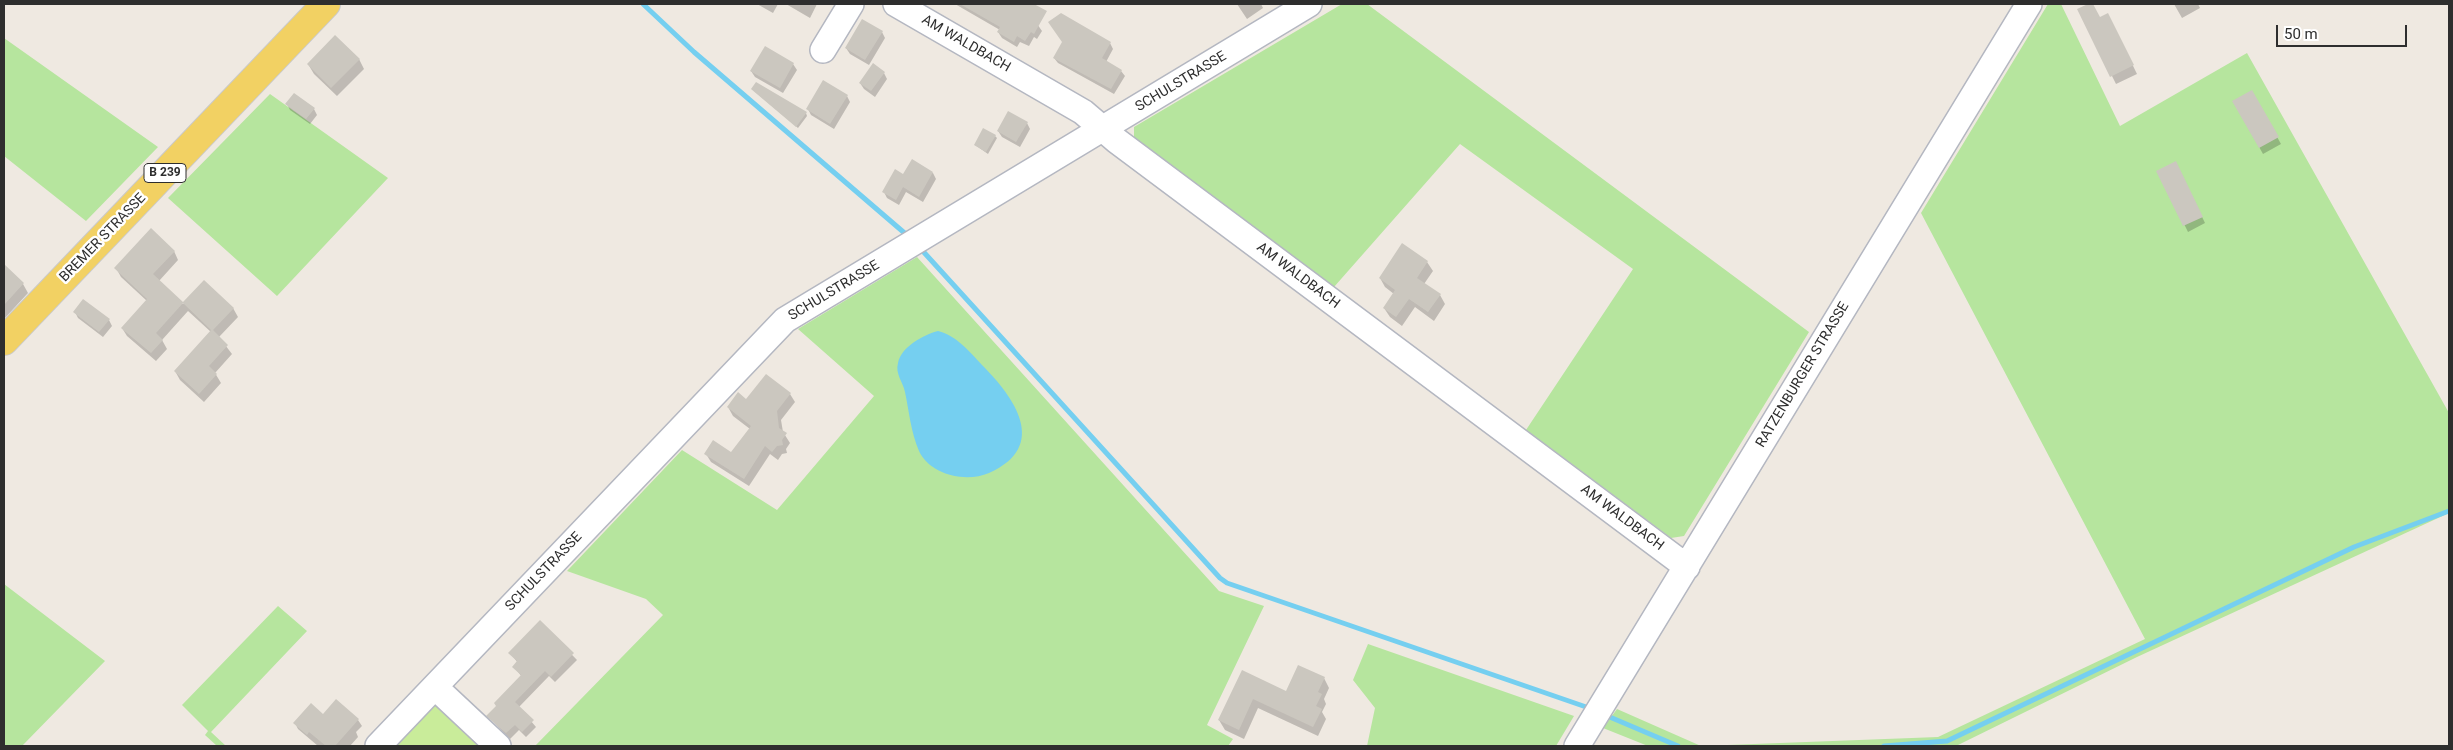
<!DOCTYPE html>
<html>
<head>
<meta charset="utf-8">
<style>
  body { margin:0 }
  #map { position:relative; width:2453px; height:750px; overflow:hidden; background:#efe9e1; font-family:Roboto,sans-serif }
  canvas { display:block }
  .frame { position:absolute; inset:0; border:5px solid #2e2e2e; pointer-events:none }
  .scale { position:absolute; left:2276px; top:25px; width:131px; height:22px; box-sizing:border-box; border:2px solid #2e2e2e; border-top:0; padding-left:6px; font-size:15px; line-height:18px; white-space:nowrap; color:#2e2e2e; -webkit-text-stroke:4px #fff; paint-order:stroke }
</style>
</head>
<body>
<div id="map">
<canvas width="2453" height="750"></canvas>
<div class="frame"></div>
<div class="scale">50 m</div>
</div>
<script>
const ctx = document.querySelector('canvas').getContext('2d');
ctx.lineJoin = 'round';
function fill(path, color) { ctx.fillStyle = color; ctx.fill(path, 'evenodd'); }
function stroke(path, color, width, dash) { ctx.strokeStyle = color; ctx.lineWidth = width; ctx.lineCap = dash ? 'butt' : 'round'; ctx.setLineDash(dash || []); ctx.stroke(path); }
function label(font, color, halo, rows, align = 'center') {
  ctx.font = font + ' Roboto,sans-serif'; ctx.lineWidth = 5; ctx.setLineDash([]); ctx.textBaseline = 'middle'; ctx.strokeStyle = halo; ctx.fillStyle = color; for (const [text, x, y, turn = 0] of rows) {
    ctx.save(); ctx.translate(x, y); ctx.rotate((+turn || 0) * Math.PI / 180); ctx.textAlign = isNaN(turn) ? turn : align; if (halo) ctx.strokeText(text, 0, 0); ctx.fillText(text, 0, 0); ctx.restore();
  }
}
fill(new Path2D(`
  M 1342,4 L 1367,4 L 1809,332 L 1684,536 L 1671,538 L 1526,430 L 1633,269 L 1460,144 L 1334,287 L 1134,139 L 1134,127 Z
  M 2048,4 L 2061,4 L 2120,126 L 2247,53 L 2449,413 L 2449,513 L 2137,657 L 1956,746 L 1648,746 L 1603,728 L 1617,709 L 1701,746 L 1938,737 L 2145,639 L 1921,213 Z
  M 4,38 L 158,147 L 86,221 L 4,156 Z
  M 270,94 L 388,178 L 277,296 L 168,198 Z
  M 917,257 L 1219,591 L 1264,606 L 1207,725 L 1233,739 L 1228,746 L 535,746 L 663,615 L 646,599 L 567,571 L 682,450 L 777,510 L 874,396 L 798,329 Z
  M 4,584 L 105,661 L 22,746 L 4,746 Z
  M 278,606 L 307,631 L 211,732 L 226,746 L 217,746 L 205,735 L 208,731 L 182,705 Z
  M 1368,644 L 1574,716 L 1556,746 L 1367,746 L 1375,708 L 1353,680 Z`), '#b6e59e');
fill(new Path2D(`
  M 440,700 L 490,746 L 395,746 Z`), '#c9ec9a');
fill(new Path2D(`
  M 938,331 C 957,336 969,351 982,365 C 1014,397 1050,446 989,473 C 966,483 930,475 919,451 C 911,433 909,411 905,392 C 903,382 895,374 898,363 C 901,347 923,335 938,331 Z`), '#75cff0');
fill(new Path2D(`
  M 757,4 L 778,4 L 773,13 Z
  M 786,4 L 817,4 L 810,18 Z
  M 955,4 L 1023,4 L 1042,31 L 1037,39 L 1034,37 L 1029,46 L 1020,42 L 1017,47 L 1002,38 L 998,32 L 1000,30 Z
  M 1237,4 L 1261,4 L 1263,8 L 1247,19 Z
  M 2091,4 L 2100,19 L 2112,23 L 2137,74 L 2116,84 L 2079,10 Z
  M 2174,4 L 2198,4 L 2200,8 L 2182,18 Z
  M 882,32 L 885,38 L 869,65 L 850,54 L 846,48 Z
  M 1063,42 L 1110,43 L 1113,49 L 1106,62 L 1121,71 L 1125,76 L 1114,94 L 1058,63 L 1054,58 Z
  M 766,48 L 793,64 L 797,70 L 783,93 L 755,77 L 751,71 Z
  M 359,59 L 364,69 L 337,96 L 314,74 L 308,64 Z
  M 884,73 L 887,79 L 875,97 L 864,89 L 860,83 Z
  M 754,91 L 806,113 L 807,116 L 798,128 Z
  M 2252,92 L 2281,144 L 2263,154 L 2234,102 Z
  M 847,96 L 850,102 L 834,129 L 811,115 L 808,109 Z
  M 287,104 L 314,109 L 317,115 L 310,124 L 290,110 Z
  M 1027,123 L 1030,129 L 1020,147 L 1002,137 L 998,131 Z
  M 995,136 L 997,138 L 988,154 L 975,145 Z
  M 2179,169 L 2205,223 L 2188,232 L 2158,171 Z
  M 933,173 L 936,179 L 923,202 L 906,192 L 899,205 L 887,198 L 884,192 L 904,176 Z
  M 174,251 L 178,260 L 159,281 L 183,304 L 204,282 L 233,308 L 238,317 L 219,337 L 232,354 L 215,373 L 221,383 L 204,402 L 180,380 L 175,371 L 211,332 L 188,311 L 162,340 L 167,349 L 156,361 L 127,336 L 122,328 L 147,301 L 121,277 L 116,268 Z
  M 1427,262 L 1433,271 L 1424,284 L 1440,295 L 1445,304 L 1434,321 L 1415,307 L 1402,326 L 1390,317 L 1384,308 L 1394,294 L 1385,287 L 1380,278 Z
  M 4,266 L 23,284 L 28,293 L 4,319 Z
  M 75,312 L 109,320 L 112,326 L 103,337 L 78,318 Z
  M 790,394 L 795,402 L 781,420 L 783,432 L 790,443 L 786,449 L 787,453 L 782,454 L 778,460 L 770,454 L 749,486 L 711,462 L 706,454 L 731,454 L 750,429 L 733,416 L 728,407 L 747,401 Z
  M 540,622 L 577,660 L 555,682 L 549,676 L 519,707 L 536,727 L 526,737 L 519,730 L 510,739 L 488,716 L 522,677 L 514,667 L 518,663 L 510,653 Z
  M 1242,672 L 1287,693 L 1324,678 L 1329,688 L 1324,699 L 1326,704 L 1322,712 L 1326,719 L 1318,736 L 1258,708 L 1244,739 L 1225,730 L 1219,720 Z
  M 323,716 L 358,720 L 362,726 L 356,732 L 358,737 L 350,746 L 318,746 L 298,729 L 295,723 Z`), '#0003');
stroke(new Path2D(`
  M 643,4 L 694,52 L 908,236
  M 920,248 L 1220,578 L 1227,583 L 1592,709
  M 1605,715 L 1678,746
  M 1884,746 L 1947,741 L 2354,547 L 2449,511`), '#75cff0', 5);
fill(new Path2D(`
  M 960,4 L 1034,4 L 1047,11 L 1034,34 L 1031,32 L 1025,41 L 1017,36 L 1014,42 L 997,32 L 1000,27 Z
  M 2088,4 L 2093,4 L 2100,17 L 2108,13 L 2134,65 L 2110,77 L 2077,9 Z
  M 1061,13 L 1111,42 L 1102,58 L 1122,70 L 1111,89 L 1053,58 L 1062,42 L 1048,22 Z
  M 862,19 L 883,31 L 865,60 L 845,48 Z
  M 335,35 L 360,59 L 331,88 L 307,64 Z
  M 765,46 L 794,63 L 780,88 L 750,71 Z
  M 873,63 L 885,72 L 871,91 L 859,83 Z
  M 823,80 L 848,95 L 830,124 L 806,109 Z
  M 756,82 L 807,112 L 796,127 L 751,89 Z
  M 2252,90 L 2279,137 L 2259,148 L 2232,101 Z
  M 294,93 L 315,108 L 306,119 L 285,104 Z
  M 1008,111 L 1028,122 L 1016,142 L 997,131 Z
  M 983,128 L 996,135 L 986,152 L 974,145 Z
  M 912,159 L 933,172 L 919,197 L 903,187 L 896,200 L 882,192 L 895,169 L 903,174 Z
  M 2176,161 L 2203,217 L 2183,226 L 2156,171 Z
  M 151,228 L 175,251 L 153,274 L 183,302 L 204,280 L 234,308 L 213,330 L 228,345 L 209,366 L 217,374 L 199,394 L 174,371 L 211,330 L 183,303 L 156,333 L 163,340 L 151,353 L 121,328 L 147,299 L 114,268 Z
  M 1402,243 L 1428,261 L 1417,278 L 1441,294 L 1428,312 L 1409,299 L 1396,317 L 1383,308 L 1395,290 L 1379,278 Z
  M 4,264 L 24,283 L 4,305 Z
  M 83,299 L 110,319 L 99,332 L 73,312 Z
  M 766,374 L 791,393 L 777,411 L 779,428 L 787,433 L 782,440 L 783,445 L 777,446 L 772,452 L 765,446 L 744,479 L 704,454 L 713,440 L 731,452 L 751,426 L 727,407 L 738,392 L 746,399 Z
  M 540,620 L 574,653 L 551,677 L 545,671 L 515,702 L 534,720 L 522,732 L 515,725 L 506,733 L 486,716 L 496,706 L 494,703 L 521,675 L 512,667 L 517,661 L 508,653 Z
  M 1298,665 L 1325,677 L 1318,692 L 1322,694 L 1316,706 L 1322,709 L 1313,727 L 1253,699 L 1239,730 L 1218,720 L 1242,670 L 1286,691 Z
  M 336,699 L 359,719 L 335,746 L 326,746 L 309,732 L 307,735 L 293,723 L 311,703 L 323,714 Z`), '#cbc7bf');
const minor = new Path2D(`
  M 896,4 L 1083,112 L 1117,141 L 1687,567
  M 823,50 L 851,4
  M 435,687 L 498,746
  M 378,746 L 785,320 L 1309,4
  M 1577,746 L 2029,4`);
const major = new Path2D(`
  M 4,341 L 326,4`);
stroke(minor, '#b4b7c1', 28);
stroke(major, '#c9c9c9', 30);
stroke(minor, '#fff', 25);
stroke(major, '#f2d163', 28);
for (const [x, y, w] of [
  [165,173,42]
]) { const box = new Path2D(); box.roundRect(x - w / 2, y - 9.5, w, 19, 4); ctx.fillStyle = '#fff'; ctx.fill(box); stroke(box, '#2e2e2e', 1); }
label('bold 12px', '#2e2e2e', null, [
  ["B 239",165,173]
]);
label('14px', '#2e2e2e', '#fff', [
  ["AM WALDBACH",966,44,30],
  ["SCHULSTRASSE",1181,82,-31],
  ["BREMER STRASSE",103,238,-46],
  ["AM WALDBACH",1298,276,37],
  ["SCHULSTRASSE",834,291,-31],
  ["RATZENBURGER STRASSE",1803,375,-59],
  ["AM WALDBACH",1622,518,37],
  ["SCHULSTRASSE",544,572,-46]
]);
</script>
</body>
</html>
